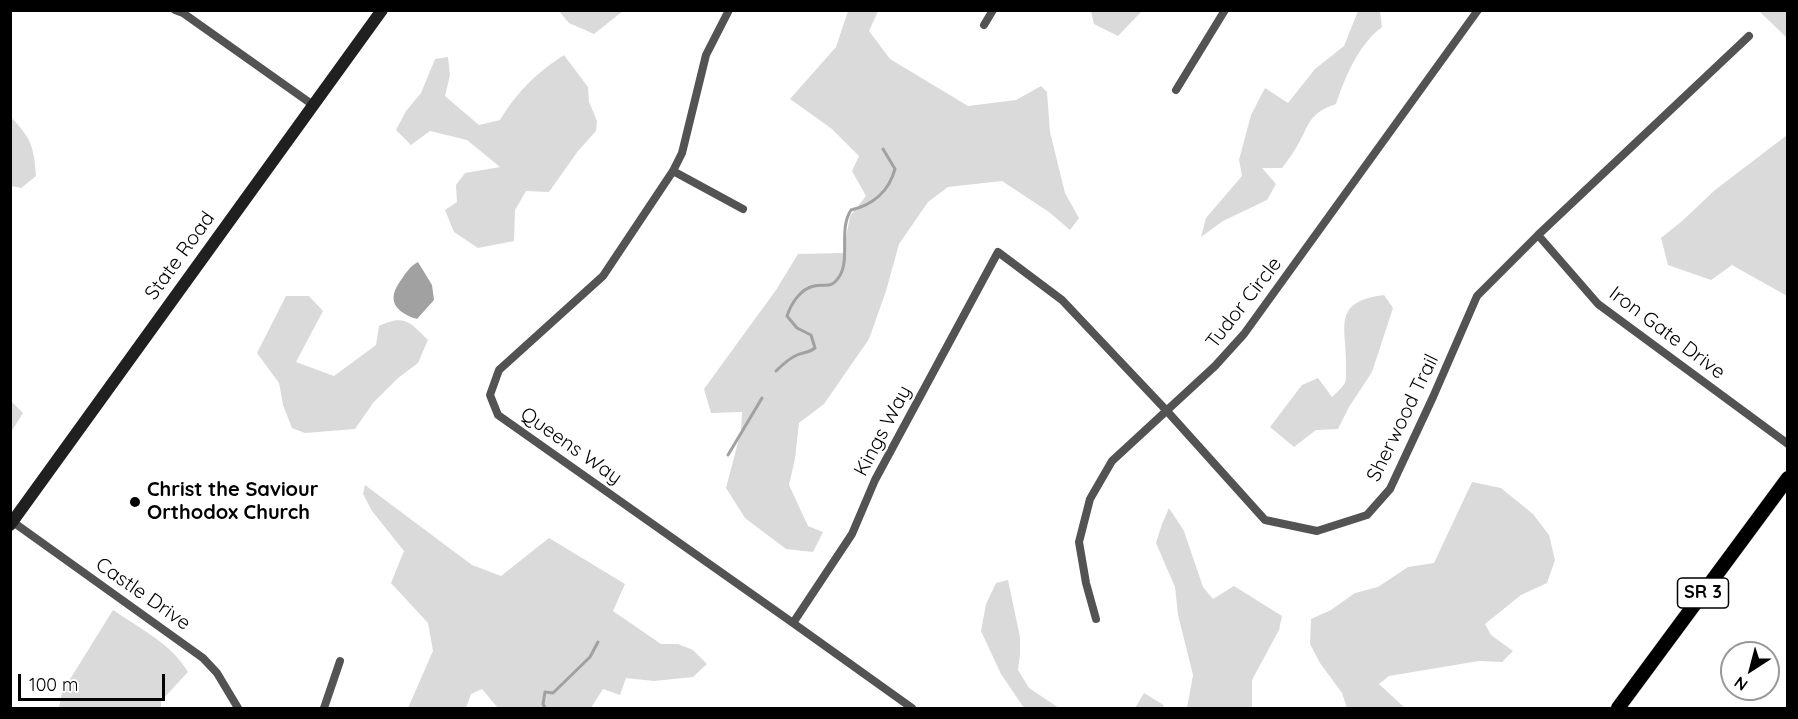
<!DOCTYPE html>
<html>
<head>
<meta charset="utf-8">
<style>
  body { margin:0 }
  #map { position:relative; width:1798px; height:719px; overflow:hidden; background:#fff; font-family:Quicksand,sans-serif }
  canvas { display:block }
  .frame { position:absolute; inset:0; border:12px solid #000; pointer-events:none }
  .north { position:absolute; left:1720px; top:641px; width:60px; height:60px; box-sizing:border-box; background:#fff; border:2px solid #999; border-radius:50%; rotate:216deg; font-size:16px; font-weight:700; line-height:24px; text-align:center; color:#000 }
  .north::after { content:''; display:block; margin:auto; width:21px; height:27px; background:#000; clip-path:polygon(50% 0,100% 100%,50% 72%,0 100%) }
  .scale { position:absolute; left:18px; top:674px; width:147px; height:27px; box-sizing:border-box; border:3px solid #000; border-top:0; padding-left:8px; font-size:18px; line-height:21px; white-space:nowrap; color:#000; -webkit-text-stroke:4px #fff; paint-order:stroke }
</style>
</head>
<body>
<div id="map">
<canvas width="1798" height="719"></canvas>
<div class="frame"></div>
<div class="north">N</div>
<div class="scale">100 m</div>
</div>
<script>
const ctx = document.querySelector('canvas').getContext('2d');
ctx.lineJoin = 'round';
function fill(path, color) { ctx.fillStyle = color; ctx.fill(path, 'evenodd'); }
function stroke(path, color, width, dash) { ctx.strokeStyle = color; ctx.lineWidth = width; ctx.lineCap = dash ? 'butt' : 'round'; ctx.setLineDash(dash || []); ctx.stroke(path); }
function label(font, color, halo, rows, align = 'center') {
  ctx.font = font + ' Quicksand,sans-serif'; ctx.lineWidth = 5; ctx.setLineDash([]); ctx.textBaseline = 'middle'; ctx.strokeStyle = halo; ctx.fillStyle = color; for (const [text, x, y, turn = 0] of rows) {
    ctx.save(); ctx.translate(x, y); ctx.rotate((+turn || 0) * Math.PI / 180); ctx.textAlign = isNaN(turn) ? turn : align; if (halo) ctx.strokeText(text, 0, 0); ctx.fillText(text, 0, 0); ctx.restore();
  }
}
fill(new Path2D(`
  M 559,11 L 623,11 L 594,34 L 569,23 Z
  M 848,11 L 878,11 L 869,31 L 890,59 L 968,106 L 1016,100 L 1041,86 L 1047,92 L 1050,132 L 1065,193 L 1079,218 L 1070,230 L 1049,212 L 1002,181 L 948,187 L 928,202 L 899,244 L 886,291 L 869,339 L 824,404 L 799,423 L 795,459 L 789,485 L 808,526 L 823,532 L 813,552 L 786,549 L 745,518 L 726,488 L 741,431 L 742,412 L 711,413 L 704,389 L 776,290 L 798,254 L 843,253 L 850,216 L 866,196 L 852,171 L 859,156 L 832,129 L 790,99 L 836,47 Z
  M 1091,11 L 1091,10 L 1142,11 L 1118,36 L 1094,24 Z
  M 1358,11 L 1380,11 L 1382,27 C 1359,44 1345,77 1336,104 C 1307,114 1310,125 1296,148 C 1292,155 1287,161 1282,168 L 1262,168 L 1276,184 L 1267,200 L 1223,221 L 1201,237 L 1206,218 L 1242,176 L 1239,160 L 1251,115 L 1265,88 L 1288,103 L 1315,69 L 1344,46 Z
  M 1759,11 L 1787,11 L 1787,38 Z
  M 564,55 L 588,87 L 589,102 L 597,121 L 596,131 L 578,151 L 549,192 L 526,191 L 515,210 L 514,241 L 478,248 L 454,232 L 445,210 L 457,202 L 456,185 L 465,173 L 500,167 L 467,140 L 430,131 L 411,145 L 396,130 L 406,111 L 421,93 L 435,59 L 448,57 L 450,75 L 445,96 L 479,125 L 500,120 C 518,91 535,74 564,55 Z
  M 10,116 C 31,138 34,146 36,176 L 21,188 L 11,186 Z
  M 1787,135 L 1787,296 L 1732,265 L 1711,280 L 1668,265 L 1661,238 L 1681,222 L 1715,190 Z
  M 1384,295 L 1393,308 L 1372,372 L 1349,407 L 1338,429 L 1316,430 L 1294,447 L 1270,427 L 1302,385 L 1318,378 L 1332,397 C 1336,393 1342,388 1345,383 C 1346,379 1346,373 1346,369 C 1348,329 1329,302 1384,295 Z
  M 286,296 L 309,296 L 323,311 L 296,362 L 334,376 L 376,345 L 379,326 C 404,314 410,322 428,340 L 418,363 L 398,378 L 373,403 L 355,429 L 305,433 L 292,428 L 283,405 L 279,383 L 257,353 Z
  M 11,401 L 23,413 L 11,432 Z
  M 1472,482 L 1501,488 L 1533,514 L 1549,535 L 1555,560 L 1547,583 L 1521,595 L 1485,624 L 1491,635 L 1513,651 L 1502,662 L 1479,661 L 1389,676 L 1379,684 L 1405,708 L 1347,708 L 1342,693 L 1320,663 L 1310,644 L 1311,619 L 1331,610 L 1355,593 L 1378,587 L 1408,567 L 1434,563 Z
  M 365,485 L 472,565 L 501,576 L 549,538 L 625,584 L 613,611 L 661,644 L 678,644 L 693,650 L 707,664 L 693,677 L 654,681 L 626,678 L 620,695 L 603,689 L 591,708 L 498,708 L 482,689 L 471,694 L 466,708 L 408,708 L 433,651 L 428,623 L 391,583 L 404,551 L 372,511 L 363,494 Z
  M 1169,508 L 1184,531 L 1203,587 L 1213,599 L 1234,586 L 1282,616 L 1279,630 L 1252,680 L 1252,708 L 1187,708 L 1193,675 L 1178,615 L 1175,587 L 1156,543 L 1162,524 Z
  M 1008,580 L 1020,637 L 1020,654 L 1018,670 L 1029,688 L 1059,708 L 1024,708 L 1001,674 L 981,631 L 986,604 L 996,583 Z
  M 113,610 C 139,628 172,644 188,672 L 161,701 L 161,708 L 59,708 L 62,692 Z
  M 1144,693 L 1162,704 L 1165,708 L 1135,708 Z`), '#dadada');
fill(new Path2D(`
  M 418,262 L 432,285 L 434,300 L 417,319 C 395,312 386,300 401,280 C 406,273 410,266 418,262 Z`), '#a1a1a1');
stroke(new Path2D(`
  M 776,371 C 782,365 788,359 797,355 C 804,352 809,353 815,348 L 811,335 L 797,328 L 787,316 C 791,304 800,289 814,286 C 826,283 830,290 839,277 C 851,259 838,230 851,210 C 873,205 889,191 895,169 L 883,149
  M 728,455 L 762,398
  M 545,708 L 543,704 L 545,692 L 553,693 L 590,657 L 598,642`), '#a1a1a1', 3);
const primary = new Path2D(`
  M 1618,708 L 1788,478`);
stroke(primary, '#dbdbdb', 15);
stroke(new Path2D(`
  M 175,10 L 183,13 L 313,105
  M 729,10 L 706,55 L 682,153 L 673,171 L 603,276 L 499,370 L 490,395 L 498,415 L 793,623 L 912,708
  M 984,25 L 993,10
  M 1176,90 L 1225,10
  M 673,171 L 743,209
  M 1538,235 L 1598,304 L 1788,444
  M 13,522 L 203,658 L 217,673 L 238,708
  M 1096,619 L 1086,583 L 1079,542 L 1090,499 L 1112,461 L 1215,366 L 1244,334 L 1478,10
  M 793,623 L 852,534 L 875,480 L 998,252 L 1062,300 L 1166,410 L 1265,520 L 1317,531 L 1367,515 L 1390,489 L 1433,397 L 1477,296 L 1538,235 L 1749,36
  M 324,708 L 340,661`), '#535353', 8);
stroke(new Path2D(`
  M 10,525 L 382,10`), '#202020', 12);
stroke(primary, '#000', 14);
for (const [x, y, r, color] of [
  [135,502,6,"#000"]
]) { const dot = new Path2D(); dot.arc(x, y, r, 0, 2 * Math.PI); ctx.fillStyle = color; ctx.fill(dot); stroke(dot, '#fff', 2); }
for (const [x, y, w] of [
  [1703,593,51]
]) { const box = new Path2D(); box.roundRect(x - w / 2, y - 15, w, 30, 4.5); ctx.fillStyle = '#fff'; ctx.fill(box); stroke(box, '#000', 1.5); }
label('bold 18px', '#000', null, [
  ["SR 3",1703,593]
]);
label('20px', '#000', '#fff', [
  ["State Road",180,256,-54],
  ["Tudor Circle",1244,303,-52],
  ["Iron Gate Drive",1667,333,37],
  ["Sherwood Trail",1403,418,-64],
  ["Kings Way",883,431,-62],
  ["Queens Way",571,446,35],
  ["Castle Drive",143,594,35]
]);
label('bold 20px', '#000', '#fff', [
  ["Christ the Saviour",147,490],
  ["Orthodox Church",147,513]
], 'left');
</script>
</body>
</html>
